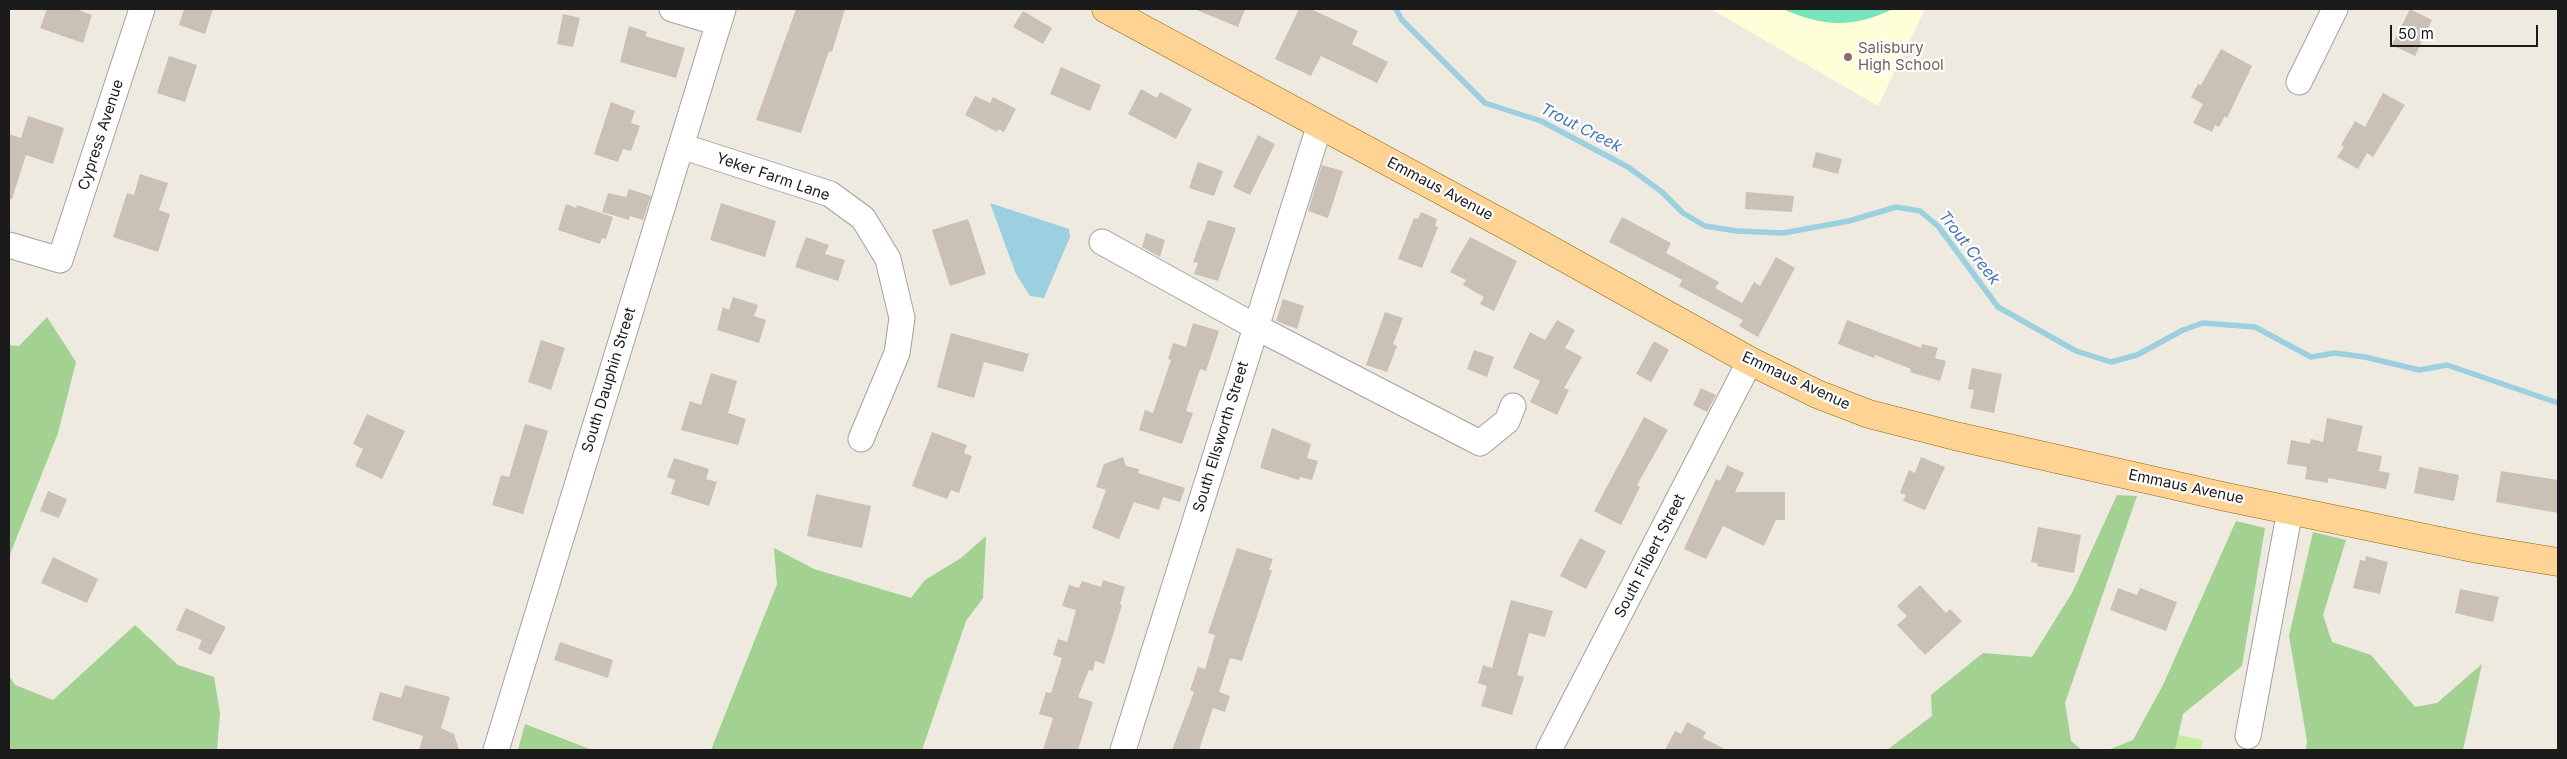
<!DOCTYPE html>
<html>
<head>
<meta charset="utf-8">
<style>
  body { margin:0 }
  #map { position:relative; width:2567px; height:759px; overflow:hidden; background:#eeeae0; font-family:Inter,sans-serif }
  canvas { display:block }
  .frame { position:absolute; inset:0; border:10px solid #1b1b1b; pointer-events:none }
  .scale { position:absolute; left:2390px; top:25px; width:148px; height:22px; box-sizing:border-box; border:2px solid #1b1b1b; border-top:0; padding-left:6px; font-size:15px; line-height:18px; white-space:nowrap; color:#1b1b1b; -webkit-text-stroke:4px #fff; paint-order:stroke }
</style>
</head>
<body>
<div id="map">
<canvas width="2567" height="759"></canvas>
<div class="frame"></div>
<div class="scale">50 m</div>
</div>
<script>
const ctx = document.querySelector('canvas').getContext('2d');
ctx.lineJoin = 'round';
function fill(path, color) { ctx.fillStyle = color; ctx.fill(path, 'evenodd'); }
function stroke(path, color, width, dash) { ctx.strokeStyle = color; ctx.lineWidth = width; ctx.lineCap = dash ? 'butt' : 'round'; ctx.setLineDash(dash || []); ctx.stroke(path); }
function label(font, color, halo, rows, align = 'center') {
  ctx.font = font + ' Inter,sans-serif'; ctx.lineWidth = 4.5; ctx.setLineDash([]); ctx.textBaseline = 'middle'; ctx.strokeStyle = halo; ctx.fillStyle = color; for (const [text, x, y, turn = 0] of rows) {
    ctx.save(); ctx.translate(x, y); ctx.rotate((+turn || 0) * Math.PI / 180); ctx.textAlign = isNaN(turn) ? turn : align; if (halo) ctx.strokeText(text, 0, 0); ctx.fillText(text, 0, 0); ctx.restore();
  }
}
fill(new Path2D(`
  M 1711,9 L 1925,9 L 1878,106 Z`), '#feffd8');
fill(new Path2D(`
  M 2178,735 L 2203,740 L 2201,750 L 2175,750 Z`), '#c4eda0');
fill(new Path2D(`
  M 47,317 L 76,362 L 58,433 L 9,557 L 9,345 L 19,346 Z
  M 2117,495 L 2137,496 L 2065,703 L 2071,741 L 2082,750 L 1887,750 L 1932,716 L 1931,695 L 1983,653 L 2032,657 L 2072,593 Z
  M 2236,521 L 2265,528 L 2242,666 L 2183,714 L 2175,750 L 2108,750 L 2133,740 L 2163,685 Z
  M 2313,532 L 2346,540 L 2323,615 L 2332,642 L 2371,655 L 2415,707 L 2437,703 L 2482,664 L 2463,750 L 2306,750 L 2307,741 L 2289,636 Z
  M 986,536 L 983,598 L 966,621 L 922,750 L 711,750 L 777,584 L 774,548 L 814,569 L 911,598 L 925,580 L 961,558 Z
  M 135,625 L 178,665 L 214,677 L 220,713 L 217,750 L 9,750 L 9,676 L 15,685 L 53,700 Z
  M 525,724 L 592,750 L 518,750 Z`), '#a2d191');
fill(new Path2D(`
  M 1783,9 L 1893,9 C 1854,28 1823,27 1783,9 Z`), '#76e4bc');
fill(new Path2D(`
  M 990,203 L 1069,229 L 1070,237 L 1044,298 L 1030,296 L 1016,274 Z`), '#9ccfe0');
stroke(new Path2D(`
  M 1396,9 L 1402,20 L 1485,103 L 1541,121 L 1628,167 L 1662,192 L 1683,213 L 1705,226 L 1737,231 L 1783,233 L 1849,221 L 1896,207 L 1920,211 L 1938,226 L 1998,307 L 2076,351 L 2111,362 L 2137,355 L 2183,330 L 2203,323 L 2255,327 L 2311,357 L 2335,353 L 2365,357 L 2419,370 L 2447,365 L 2558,403`), '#9ccfe0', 5.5);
fill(new Path2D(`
  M 47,9 L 76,9 L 92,15 L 83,43 L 40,28 Z
  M 184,9 L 213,9 L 205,34 L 179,25 Z
  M 796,9 L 845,9 L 832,52 L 829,51 L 801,133 L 756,120 Z
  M 1194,9 L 1245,9 L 1238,27 Z
  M 1299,9 L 1311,9 L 1358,31 L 1352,44 L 1388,62 L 1377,83 L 1321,56 L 1311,76 L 1275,59 Z
  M 2410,9 L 2432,20 L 2415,56 L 2392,45 Z
  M 1023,11 L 1052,28 L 1043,44 L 1013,27 Z
  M 563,14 L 580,18 L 573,47 L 557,44 Z
  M 629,26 L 647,32 L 645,36 L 685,48 L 676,78 L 620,62 Z
  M 2221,49 L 2252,66 L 2227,118 L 2225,116 L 2219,127 L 2215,125 L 2212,132 L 2193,123 L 2203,104 L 2191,97 L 2198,84 L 2201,85 Z
  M 169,56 L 197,65 L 185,102 L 157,93 Z
  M 1061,67 L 1101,85 L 1090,111 L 1050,94 Z
  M 1141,89 L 1157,98 L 1160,92 L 1192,109 L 1176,139 L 1128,114 Z
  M 2383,93 L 2405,105 L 2373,157 L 2367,153 L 2358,169 L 2337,157 L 2344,147 L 2341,145 L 2355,121 L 2365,127 Z
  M 975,96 L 990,103 L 993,97 L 1016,109 L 1004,132 L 998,129 L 997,132 L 965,115 Z
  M 611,102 L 635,111 L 631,123 L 640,126 L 631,151 L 623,149 L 618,162 L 594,154 Z
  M 28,116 L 64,128 L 53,164 L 26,155 L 12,199 L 9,199 L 9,134 L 21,138 Z
  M 1258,135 L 1275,144 L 1250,195 L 1233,187 Z
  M 1816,152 L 1842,159 L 1838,174 L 1812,167 Z
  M 1198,162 L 1223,171 L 1214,196 L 1189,188 Z
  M 1322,165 L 1343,171 L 1328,218 L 1308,211 Z
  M 140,174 L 168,183 L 159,210 L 170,214 L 158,252 L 113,237 L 127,193 L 134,195 Z
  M 629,189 L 651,196 L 643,220 L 630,216 L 629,220 L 602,212 L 608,193 L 626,197 Z
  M 1746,192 L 1794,196 L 1792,212 L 1745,209 Z
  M 721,203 L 776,221 L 765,257 L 710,240 Z
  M 566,204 L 576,208 L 577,205 L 613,217 L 606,239 L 602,238 L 600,244 L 558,230 Z
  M 1421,212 L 1437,219 L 1435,226 L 1438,227 L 1422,268 L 1398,259 L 1414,218 L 1418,219 Z
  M 1622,217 L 1671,243 L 1666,253 L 1719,282 L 1715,288 L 1742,303 L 1754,282 L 1760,286 L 1776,257 L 1795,268 L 1758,337 L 1739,326 L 1743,320 L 1679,286 L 1682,280 L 1609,242 Z
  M 968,219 L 986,274 L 950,286 L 932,230 Z
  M 1208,220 L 1236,228 L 1218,281 L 1194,274 L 1198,263 L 1193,262 Z
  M 1146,233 L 1165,240 L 1160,257 L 1142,247 Z
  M 806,237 L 829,245 L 825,254 L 845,260 L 838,281 L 795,267 Z
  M 1470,237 L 1517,261 L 1494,311 L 1480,304 L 1484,297 L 1463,285 L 1466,280 L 1450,272 Z
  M 733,297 L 758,305 L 754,316 L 766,320 L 759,343 L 717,330 L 723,307 L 729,310 Z
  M 1283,299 L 1304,306 L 1297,329 L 1276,321 Z
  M 1385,312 L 1403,318 L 1393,344 L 1397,346 L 1387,372 L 1366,365 Z
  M 1557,320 L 1575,330 L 1565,348 L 1582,357 L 1564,388 L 1569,390 L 1557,415 L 1530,402 L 1540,381 L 1513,368 L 1530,332 L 1545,340 Z
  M 1847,320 L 1921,348 L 1922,344 L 1938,348 L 1935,358 L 1946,361 L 1940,381 L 1910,372 L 1911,369 L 1875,355 L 1874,358 L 1838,344 Z
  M 1193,323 L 1219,331 L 1206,371 L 1200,369 L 1186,411 L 1193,413 L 1182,444 L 1139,430 L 1145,410 L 1153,413 L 1171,360 L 1168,359 L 1173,343 L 1186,347 Z
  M 951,333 L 1029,354 L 1023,372 L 984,362 L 974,398 L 937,387 Z
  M 541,340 L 565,348 L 551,390 L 528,382 Z
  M 1654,341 L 1669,350 L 1651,382 L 1636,374 Z
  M 1474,350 L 1494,357 L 1487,377 L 1467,369 Z
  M 1972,368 L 2002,374 L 1994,413 L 1970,408 L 1974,390 L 1968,389 Z
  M 711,373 L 737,381 L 728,413 L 746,419 L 738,445 L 681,430 L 690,401 L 701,405 Z
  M 1701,388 L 1716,395 L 1707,412 L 1693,405 Z
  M 367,414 L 405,431 L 382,479 L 355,466 L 363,449 L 353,444 Z
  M 1644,417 L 1668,430 L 1637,485 L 1640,487 L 1621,525 L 1594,511 Z
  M 2327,418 L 2363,426 L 2357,451 L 2382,456 L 2379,471 L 2390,473 L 2386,489 L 2328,478 L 2328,483 L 2305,479 L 2307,467 L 2287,464 L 2291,440 L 2310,444 L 2311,439 L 2323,442 Z
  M 525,424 L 548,431 L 523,514 L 492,505 L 501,475 L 509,477 Z
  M 1272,428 L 1311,444 L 1307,458 L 1318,461 L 1312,480 L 1300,477 L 1299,480 L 1260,468 Z
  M 932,432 L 967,445 L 964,453 L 972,456 L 959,493 L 951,490 L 947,499 L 912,486 Z
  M 1123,457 L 1126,466 L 1139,469 L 1138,473 L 1185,488 L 1180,502 L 1163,497 L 1159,510 L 1134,502 L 1119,539 L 1092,528 L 1106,490 L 1096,487 L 1104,464 Z
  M 1921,457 L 1945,467 L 1925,510 L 1903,501 L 1906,495 L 1900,493 L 1909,470 L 1915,473 Z
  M 674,458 L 709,469 L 706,479 L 717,482 L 709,506 L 671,494 L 675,480 L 667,477 Z
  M 1727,465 L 1744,473 L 1735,492 L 1785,492 L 1785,520 L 1776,520 L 1764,546 L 1723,526 L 1706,559 L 1684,549 L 1716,479 L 1720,481 Z
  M 2419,467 L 2459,475 L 2454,501 L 2414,493 Z
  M 2501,471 L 2558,480 L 2558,513 L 2496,502 Z
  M 48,491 L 67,499 L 59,518 L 40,511 Z
  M 816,494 L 871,506 L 862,548 L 807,536 Z
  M 2038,527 L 2081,535 L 2074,573 L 2037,566 L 2038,563 L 2031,562 Z
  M 1580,538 L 1606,551 L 1586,589 L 1560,576 Z
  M 1237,548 L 1273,559 L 1269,570 L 1272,570 L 1262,601 L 1242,661 L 1230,658 L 1219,692 L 1230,696 L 1225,712 L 1213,708 L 1199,750 L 1172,750 L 1194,692 L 1190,690 L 1198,667 L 1205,669 L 1215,635 L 1208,633 Z
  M 2366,556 L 2388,562 L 2380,594 L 2353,588 L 2360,560 L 2365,561 Z
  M 53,557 L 98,579 L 87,603 L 41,583 Z
  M 1103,580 L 1125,587 L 1120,604 L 1122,605 L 1104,664 L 1095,661 L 1093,671 L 1089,670 L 1078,697 L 1093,702 L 1078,750 L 1043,750 L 1053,718 L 1039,714 L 1046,692 L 1051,693 L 1062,658 L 1053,655 L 1058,639 L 1067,642 L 1076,610 L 1062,606 L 1069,585 L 1079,588 L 1082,581 L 1101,587 Z
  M 1920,585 L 1946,613 L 1950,609 L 1962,621 L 1925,655 L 1897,625 L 1907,616 L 1897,606 Z
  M 2118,588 L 2137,595 L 2140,588 L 2177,602 L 2166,631 L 2110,610 Z
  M 2460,589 L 2499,597 L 2493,622 L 2455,613 Z
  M 1511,600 L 1553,611 L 1545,637 L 1529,633 L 1517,675 L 1524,677 L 1512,715 L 1481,706 L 1487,686 L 1478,683 L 1483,665 L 1492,668 Z
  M 186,608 L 226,627 L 211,655 L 198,649 L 202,640 L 176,630 Z
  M 560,642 L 613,660 L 608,678 L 554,660 Z
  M 405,685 L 450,697 L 441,728 L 454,734 L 459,750 L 419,750 L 423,736 L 372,720 L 380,692 L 401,698 Z
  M 1687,722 L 1706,732 L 1703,738 L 1727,750 L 1665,750 L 1675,731 L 1681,734 Z`), '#cac0b6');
const minor = new Path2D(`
  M 672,9 L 719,23
  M 2299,82 L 2335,9
  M 681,146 L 830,194 L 863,218 L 888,259 L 902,318 L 897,353 L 861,439
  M 1102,242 L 1256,327 L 1480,443 L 1507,421 L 1513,406
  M 9,245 L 60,260 L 142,9
  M 2248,736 L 2290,510
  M 496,750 L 723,9
  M 1123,750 L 1320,124
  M 1549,750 L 1750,361`);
const major = new Path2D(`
  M 1106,9 L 1520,233 L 1750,361 L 1817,394 L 1869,414 L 1955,436 L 2226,497 L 2478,549 L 2558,562`);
stroke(minor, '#a2a2a2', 27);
stroke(major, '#936600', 29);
stroke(minor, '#fff', 25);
stroke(major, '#ffd394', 28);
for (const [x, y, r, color] of [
  [1848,57,5,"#8d6e63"]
]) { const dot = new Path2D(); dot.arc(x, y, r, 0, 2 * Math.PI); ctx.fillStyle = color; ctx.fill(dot); stroke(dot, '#fff', 2); }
label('15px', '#785e54', '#fff', [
  ["Salisbury",1858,48],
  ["High School",1858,65]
], 'left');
label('15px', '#1b1b1b', '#fff', [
  ["Cypress Avenue",101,135,-72],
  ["Yeker Farm Lane",773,177,19],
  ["Emmaus Avenue",1440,189,28],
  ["South Dauphin Street",609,380,-73],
  ["Emmaus Avenue",1796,381,25],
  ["South Ellsworth Street",1221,437,-73],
  ["Emmaus Avenue",2186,487,12],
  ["South Filbert Street",1650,556,-63]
]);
label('italic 16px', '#4177b2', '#fff', [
  ["Trout Creek",1581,128,27],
  ["Trout Creek",1969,248,52]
]);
</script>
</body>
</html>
